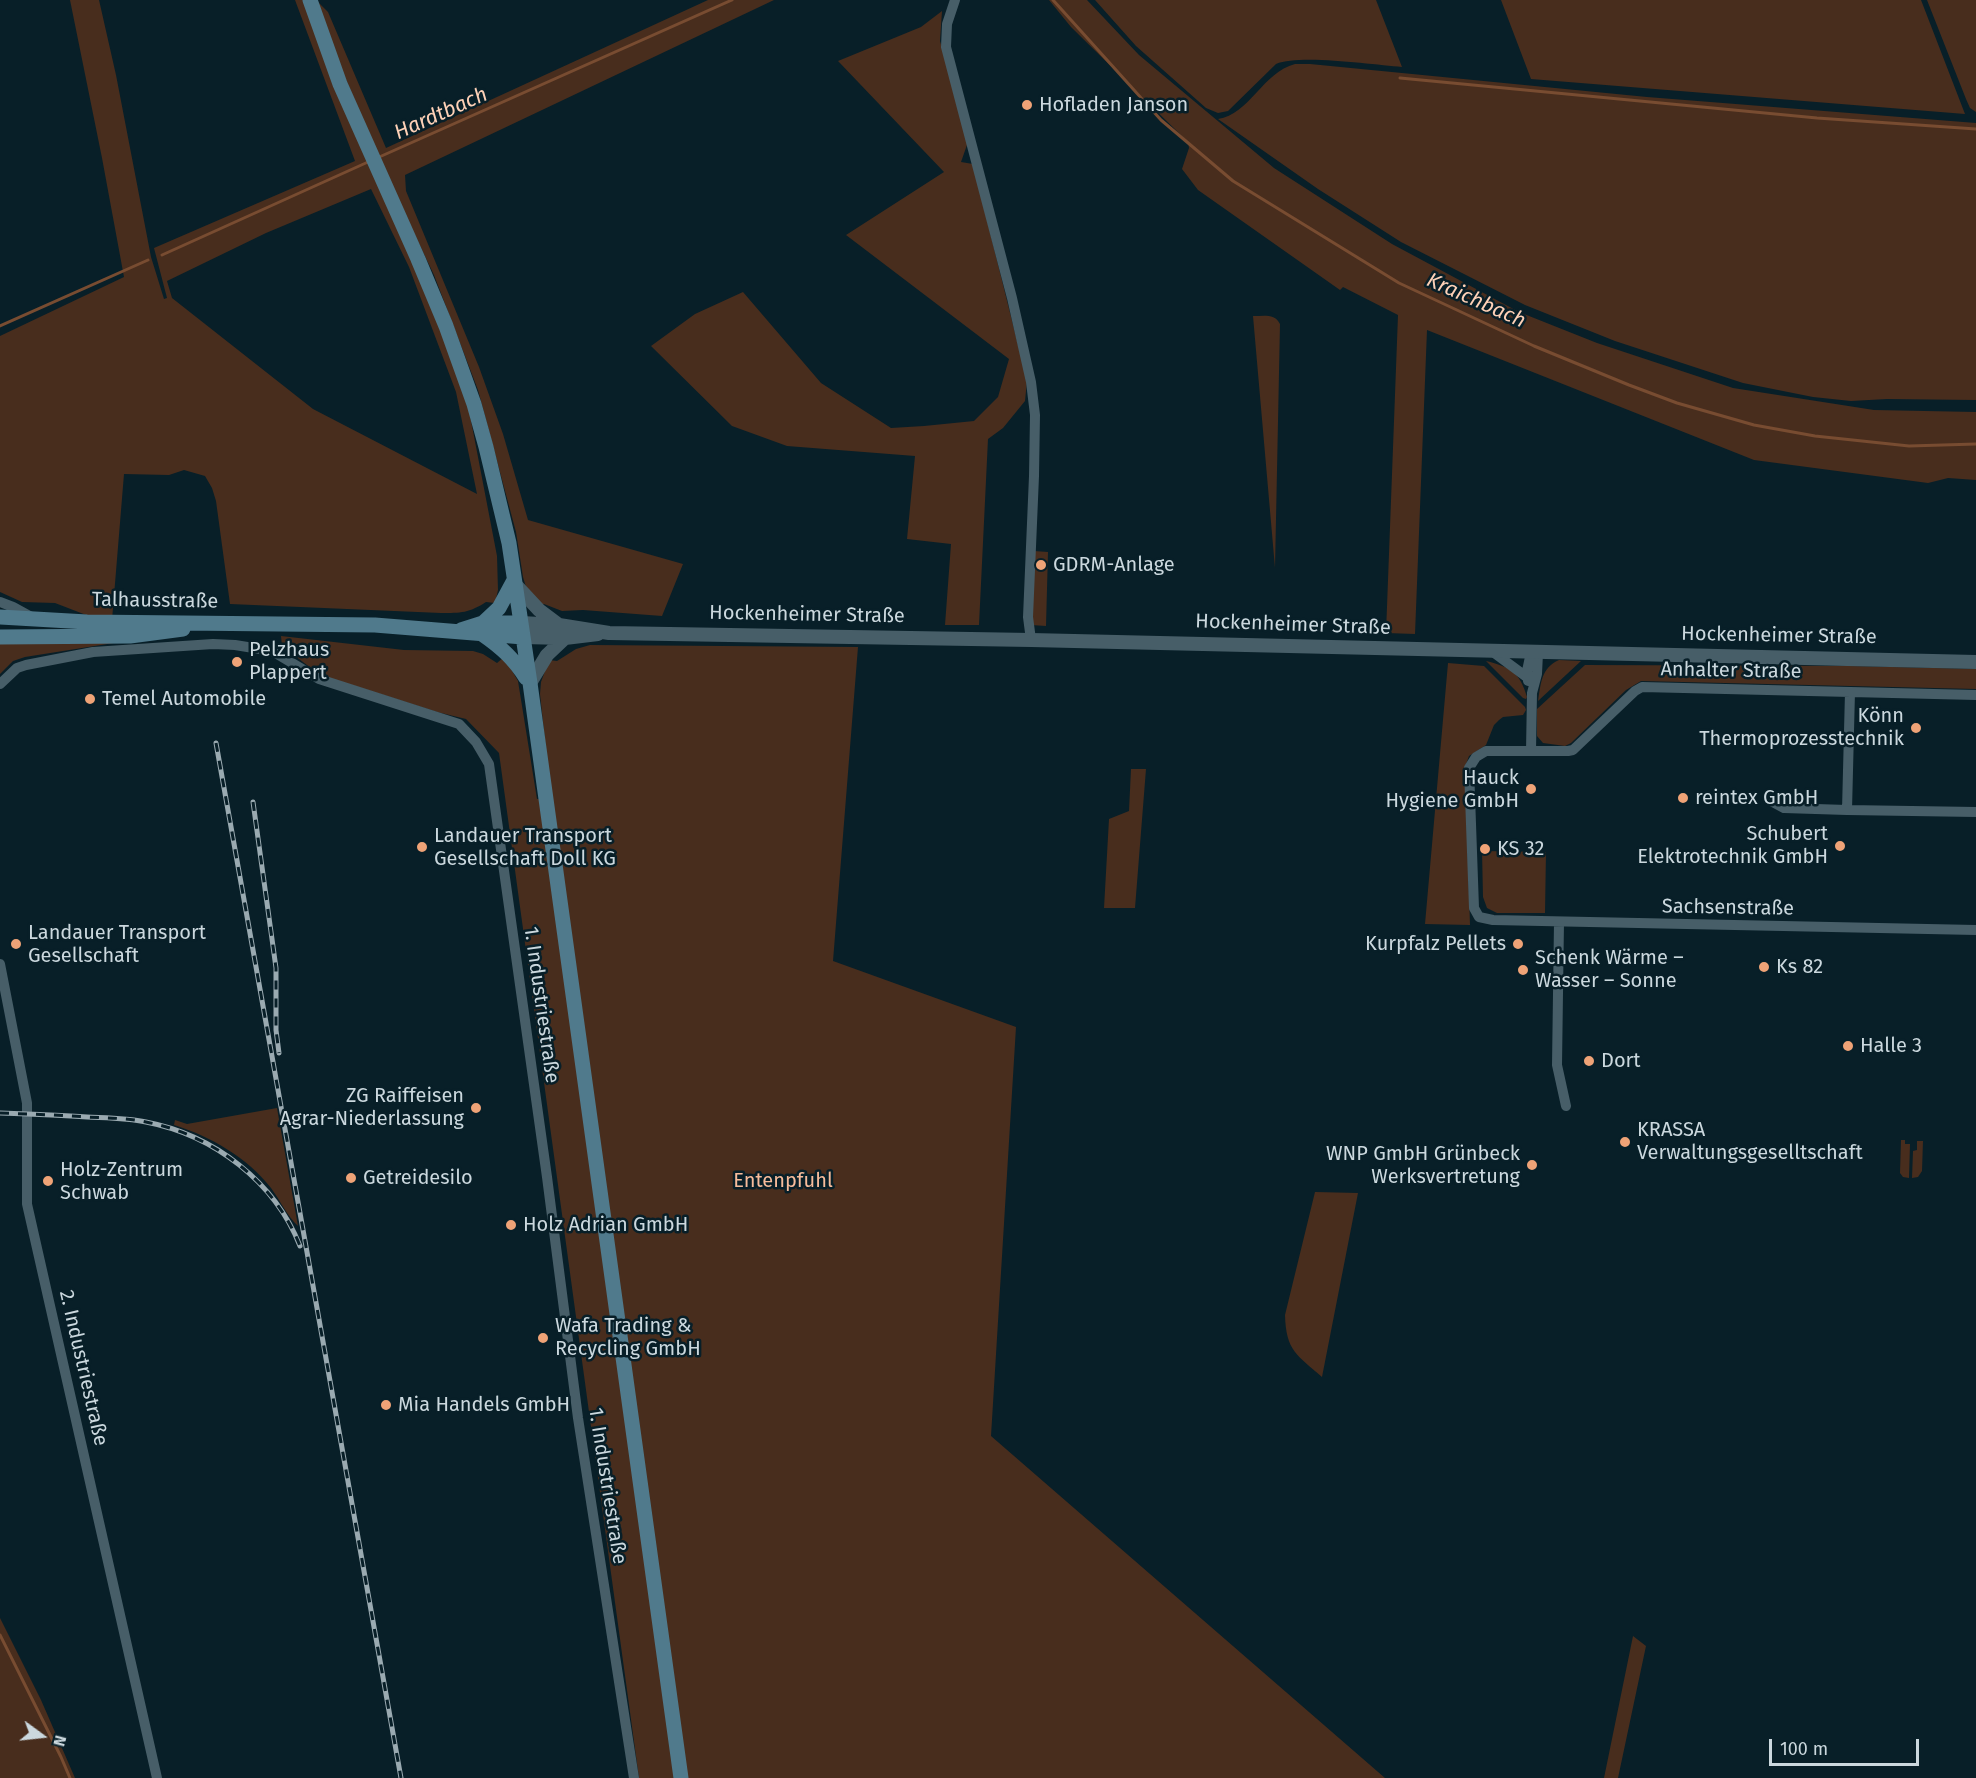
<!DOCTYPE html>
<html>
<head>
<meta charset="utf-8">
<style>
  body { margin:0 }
  #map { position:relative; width:1976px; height:1778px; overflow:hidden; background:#081f28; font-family:"Fira Sans",sans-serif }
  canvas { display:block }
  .north { position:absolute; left:12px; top:1706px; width:60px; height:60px; -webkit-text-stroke:4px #081f28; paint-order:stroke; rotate:105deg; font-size:16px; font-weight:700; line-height:24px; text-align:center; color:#cbd8de }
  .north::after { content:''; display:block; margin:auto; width:21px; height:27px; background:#cbd8de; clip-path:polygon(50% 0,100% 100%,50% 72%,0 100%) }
  .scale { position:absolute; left:1769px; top:1739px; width:150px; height:27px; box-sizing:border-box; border:3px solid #cbd8de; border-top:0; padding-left:8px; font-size:18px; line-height:21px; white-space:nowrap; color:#cbd8de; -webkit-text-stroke:4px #081f28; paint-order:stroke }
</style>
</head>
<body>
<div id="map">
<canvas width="1976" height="1778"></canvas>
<div class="north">N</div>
<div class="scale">100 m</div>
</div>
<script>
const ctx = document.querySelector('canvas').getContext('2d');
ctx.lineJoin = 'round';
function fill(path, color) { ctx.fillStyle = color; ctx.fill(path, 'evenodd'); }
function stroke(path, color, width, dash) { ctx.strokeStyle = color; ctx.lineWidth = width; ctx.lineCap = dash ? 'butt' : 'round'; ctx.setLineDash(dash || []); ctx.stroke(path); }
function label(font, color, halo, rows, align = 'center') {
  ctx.font = font + ' "Fira Sans",sans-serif'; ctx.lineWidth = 5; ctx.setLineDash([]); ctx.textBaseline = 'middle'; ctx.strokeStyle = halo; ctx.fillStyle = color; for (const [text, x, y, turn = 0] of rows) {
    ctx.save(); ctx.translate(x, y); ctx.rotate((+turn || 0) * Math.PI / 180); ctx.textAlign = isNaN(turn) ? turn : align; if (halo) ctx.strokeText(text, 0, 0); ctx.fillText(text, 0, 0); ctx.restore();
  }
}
fill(new Path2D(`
  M 70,0 L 99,0 L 116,75 L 151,257 L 164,299 L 167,298 L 154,248 L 355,161 L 295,0 L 304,0 L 434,313 L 468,405 L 497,556 L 498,590 L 495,603 L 486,602 C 469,613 461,613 441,613 L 230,604 L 216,501 L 212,488 L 205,476 L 184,470 L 169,475 L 124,474 L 112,620 L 94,618 L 55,603 L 22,602 L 0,592 L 0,336 L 124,277 L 102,158 ZM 371,189 L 409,267 L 456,392 L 477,494 L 313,409 L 172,298 L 167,281 L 266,233 Z
  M 316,0 L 328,12 L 386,148 L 708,0 L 774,0 L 405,175 L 406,191 L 479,367 L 503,434 L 528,520 L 683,564 L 662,616 L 583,610 L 562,611 L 544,604 L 539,606 L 526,587 L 523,577 L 516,532 L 478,390 L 434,275 L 390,183 L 329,40 Z
  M 1049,0 L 1087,0 L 1139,55 L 1274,168 L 1392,244 L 1519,312 L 1597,343 L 1733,388 L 1874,410 L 1976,412 L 1976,480 L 1948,478 L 1928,483 L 1754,460 L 1427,330 L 1415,634 L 1386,633 L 1398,315 L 1343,287 L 1340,290 L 1198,190 L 1182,169 L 1189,148 L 1188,142 L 1071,27 Z
  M 1095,0 L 1376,0 L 1402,67 C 1373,65 1301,54 1276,64 L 1228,111 L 1218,113 L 1206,108 L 1136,46 Z
  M 1501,0 L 1921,0 L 1965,114 L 1531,79 Z
  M 1927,0 L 1976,0 L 1976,112 L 1970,108 L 1966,99 Z
  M 942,11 L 940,41 L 968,142 L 961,162 L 973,164 L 1027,381 L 1025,401 L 1003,428 L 988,439 L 979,625 L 945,625 L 951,544 L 907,539 L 915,456 L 787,446 L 732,426 L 651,346 L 695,314 L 743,292 L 821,383 L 891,428 L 924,426 L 974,421 L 998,397 L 1009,359 L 846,235 L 944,172 L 838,61 L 921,27 Z
  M 1295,64 L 1310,64 L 1647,97 L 1976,123 L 1976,400 L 1887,399 L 1851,401 L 1813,397 L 1743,383 L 1615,341 L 1525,305 L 1401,242 L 1318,189 L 1218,119 C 1249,115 1263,72 1295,64 Z
  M 1253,316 C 1263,316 1275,313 1280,324 L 1275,568 Z
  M 1034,551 L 1048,552 L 1046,626 L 1031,625 Z
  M 158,636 L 25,657 L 13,661 L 0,674 L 0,642 Z
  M 281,636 L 404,650 L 473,651 L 483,654 L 497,663 L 504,657 L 518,681 L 537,799 L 551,797 L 540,694 L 541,682 L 549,660 L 557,661 L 576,649 L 590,645 L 858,647 L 833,961 L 1016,1027 L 991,1436 L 1385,1778 L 639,1778 L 499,753 L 466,719 L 437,712 L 320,675 L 282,646 Z
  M 1559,660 L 1581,661 L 1538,701 C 1541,683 1541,668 1559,660 Z
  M 1486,661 C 1510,667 1520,672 1527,697 L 1526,699 L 1523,698 Z
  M 1448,663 L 1484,666 L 1525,707 L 1526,710 L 1523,715 L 1503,717 L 1499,720 L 1494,725 L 1486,745 L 1469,756 L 1465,767 L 1470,925 L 1425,924 Z
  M 1585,665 L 1849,666 L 1976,669 L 1976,689 L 1641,681 L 1626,690 L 1571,743 L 1565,746 L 1543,743 L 1537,736 L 1537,709 Z
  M 1131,769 L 1146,769 L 1135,908 L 1104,908 L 1109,819 L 1129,811 Z
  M 1482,851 L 1546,852 L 1545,913 L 1497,913 L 1487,908 L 1483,897 Z
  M 277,1108 L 298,1226 C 287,1216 280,1200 271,1188 C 248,1158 210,1136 174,1125 L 175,1120 L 187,1124 Z
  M 1901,1140 L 1905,1140 L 1905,1144 L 1910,1144 L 1909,1178 L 1903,1177 L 1900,1173 Z
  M 1917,1141 L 1923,1141 L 1922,1171 L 1918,1177 L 1912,1178 L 1913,1151 L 1917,1150 Z
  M 1315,1192 L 1358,1193 L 1322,1377 C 1297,1355 1286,1351 1285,1315 Z
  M 0,1618 L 41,1700 L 75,1778 L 0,1778 Z
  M 1633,1636 L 1646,1646 L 1618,1778 L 1604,1778 Z`), '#482d1d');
stroke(new Path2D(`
  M 1053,0 L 1161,120 L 1233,181 L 1399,283 L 1534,346 L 1629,385 L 1677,403 L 1754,425 L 1815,436 L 1909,446 L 1976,444
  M 1400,78 L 1817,118 L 1976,129
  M 377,158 L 732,0
  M 162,255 L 368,162
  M 0,326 L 148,260
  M 0,1635 L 61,1757 L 70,1778`), '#784c31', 3);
stroke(new Path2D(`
  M 955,0 L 947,24 L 946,47 L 1012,298 L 1031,382 L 1035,415 L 1034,476 L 1028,617 L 1031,640
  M 0,602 L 13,607 L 33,618
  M 1493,652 L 1528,678
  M 1538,653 L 1537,674 L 1532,693 L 1531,751 L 1568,751 L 1573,750 L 1635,691 L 1642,687 L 1976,695
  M 1528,681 L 1527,671 L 1531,652
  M 0,684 L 17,668 L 26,665 L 93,652 L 213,644 L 235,645 L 272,651 L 319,679 L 459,724 L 476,742 L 489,764 L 547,1177 L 578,1418 L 634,1778
  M 1850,692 L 1847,810 L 1976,812
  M 1531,751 L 1486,751 L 1476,757 L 1469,768 L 1474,908 L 1479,917 L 1493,920 L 1976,930
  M 1771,801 L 1784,808 L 1847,810
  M 1559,922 L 1557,1065 L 1566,1106
  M 0,964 L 27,1103 L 27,1204 L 157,1778`), '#475e68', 10);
stroke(new Path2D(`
  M 513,582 L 539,610 L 559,625
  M 521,623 L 559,625 L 609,633 L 1031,640 L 1976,662
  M 523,637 L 565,638 L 598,634
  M 530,683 L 547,655 L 565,638`), '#475e68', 14);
stroke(new Path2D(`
  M 310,0 L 340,84 L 418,259 L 446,326 L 474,404 L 486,447 L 509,543 L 530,683 L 681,1778
  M 0,617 L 87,622 L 375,625 L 523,637
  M 483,623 L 499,608 L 513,582
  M 461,630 L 483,623 L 521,623
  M 482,634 C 501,647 514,659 526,678
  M 0,637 L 130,636 L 183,629`), '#507a8c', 15);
const rail = new Path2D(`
  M 216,743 L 401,1778
  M 253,802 L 276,968 L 276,1030 L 279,1053
  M 0,1113 C 29,1114 58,1115 87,1117 C 107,1118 127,1118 146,1122 C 214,1135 275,1182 300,1246`);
stroke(rail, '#9aaab1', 5);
stroke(rail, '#081f28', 3, [9]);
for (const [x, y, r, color] of [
  [1027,105,6,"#efa377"],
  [1041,565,6,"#efa377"],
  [237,662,6,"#efa377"],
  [90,699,6,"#efa377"],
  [1916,728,6,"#efa377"],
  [1531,789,6,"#efa377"],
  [1683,798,6,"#efa377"],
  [1840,846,6,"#efa377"],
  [422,847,6,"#efa377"],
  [1485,849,6,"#efa377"],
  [16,944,6,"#efa377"],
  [1518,944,6,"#efa377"],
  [1764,967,6,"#efa377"],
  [1523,970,6,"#efa377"],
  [1848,1046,6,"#efa377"],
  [1589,1061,6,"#efa377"],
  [476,1108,6,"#efa377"],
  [1625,1142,6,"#efa377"],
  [1532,1165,6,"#efa377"],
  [351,1178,6,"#efa377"],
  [48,1181,6,"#efa377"],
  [511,1225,6,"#efa377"],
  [543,1338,6,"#efa377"],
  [386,1405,6,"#efa377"]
]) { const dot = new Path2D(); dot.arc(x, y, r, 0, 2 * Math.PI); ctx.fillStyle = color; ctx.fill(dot); stroke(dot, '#081f28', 2); }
label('20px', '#cbd8de', '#081f28', [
  ["Hofladen Janson",1039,105],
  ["GDRM-Anlage",1053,565],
  ["Pelzhaus",249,650],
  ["Plappert",249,673],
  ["Temel Automobile",102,699],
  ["Könn",1904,716,"right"],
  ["Thermoprozesstechnik",1904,739,"right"],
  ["Hauck",1519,778,"right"],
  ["Hygiene GmbH",1519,801,"right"],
  ["reintex GmbH",1695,798],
  ["Schubert",1828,834,"right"],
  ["Elektrotechnik GmbH",1828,857,"right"],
  ["Landauer Transport",434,836],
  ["Gesellschaft Doll KG",434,859],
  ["KS 32",1497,849],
  ["Landauer Transport",28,933],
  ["Gesellschaft",28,956],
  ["Kurpfalz Pellets",1506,944,"right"],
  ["Schenk Wärme –",1535,958],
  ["Wasser – Sonne",1535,981],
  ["Ks 82",1776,967],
  ["Halle 3",1860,1046],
  ["Dort",1601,1061],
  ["ZG Raiffeisen",464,1096,"right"],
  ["Agrar-Niederlassung",464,1119,"right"],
  ["KRASSA",1637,1130],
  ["Verwaltungsgeselltschaft",1637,1153],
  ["WNP GmbH Grünbeck",1520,1154,"right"],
  ["Werksvertretung",1520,1177,"right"],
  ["Holz-Zentrum",60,1170],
  ["Schwab",60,1193],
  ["Getreidesilo",363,1178],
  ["Holz Adrian GmbH",523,1225],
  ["Wafa Trading &",555,1326],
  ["Recycling GmbH",555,1349],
  ["Mia Handels GmbH",398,1405]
], 'left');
label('20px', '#cbd8de', '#081f28', [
  ["Talhausstraße",155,601,1],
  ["Hockenheimer Straße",807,615,1],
  ["Hockenheimer Straße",1293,625,2],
  ["Hockenheimer Straße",1779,636,1],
  ["Anhalter Straße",1731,671,1],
  ["Sachsenstraße",1728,908,1],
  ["1. Industriestraße",541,1005,82],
  ["2. Industriestraße",83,1368,77],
  ["1. Industriestraße",607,1486,81]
]);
label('20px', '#f7bc9b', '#081f28', [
  ["Entenpfuhl",783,1181]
]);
label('italic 21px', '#fed1b7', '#081f28', [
  ["Hardtbach",441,114,-24],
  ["Kraichbach",1476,301,24]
]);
</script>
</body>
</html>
